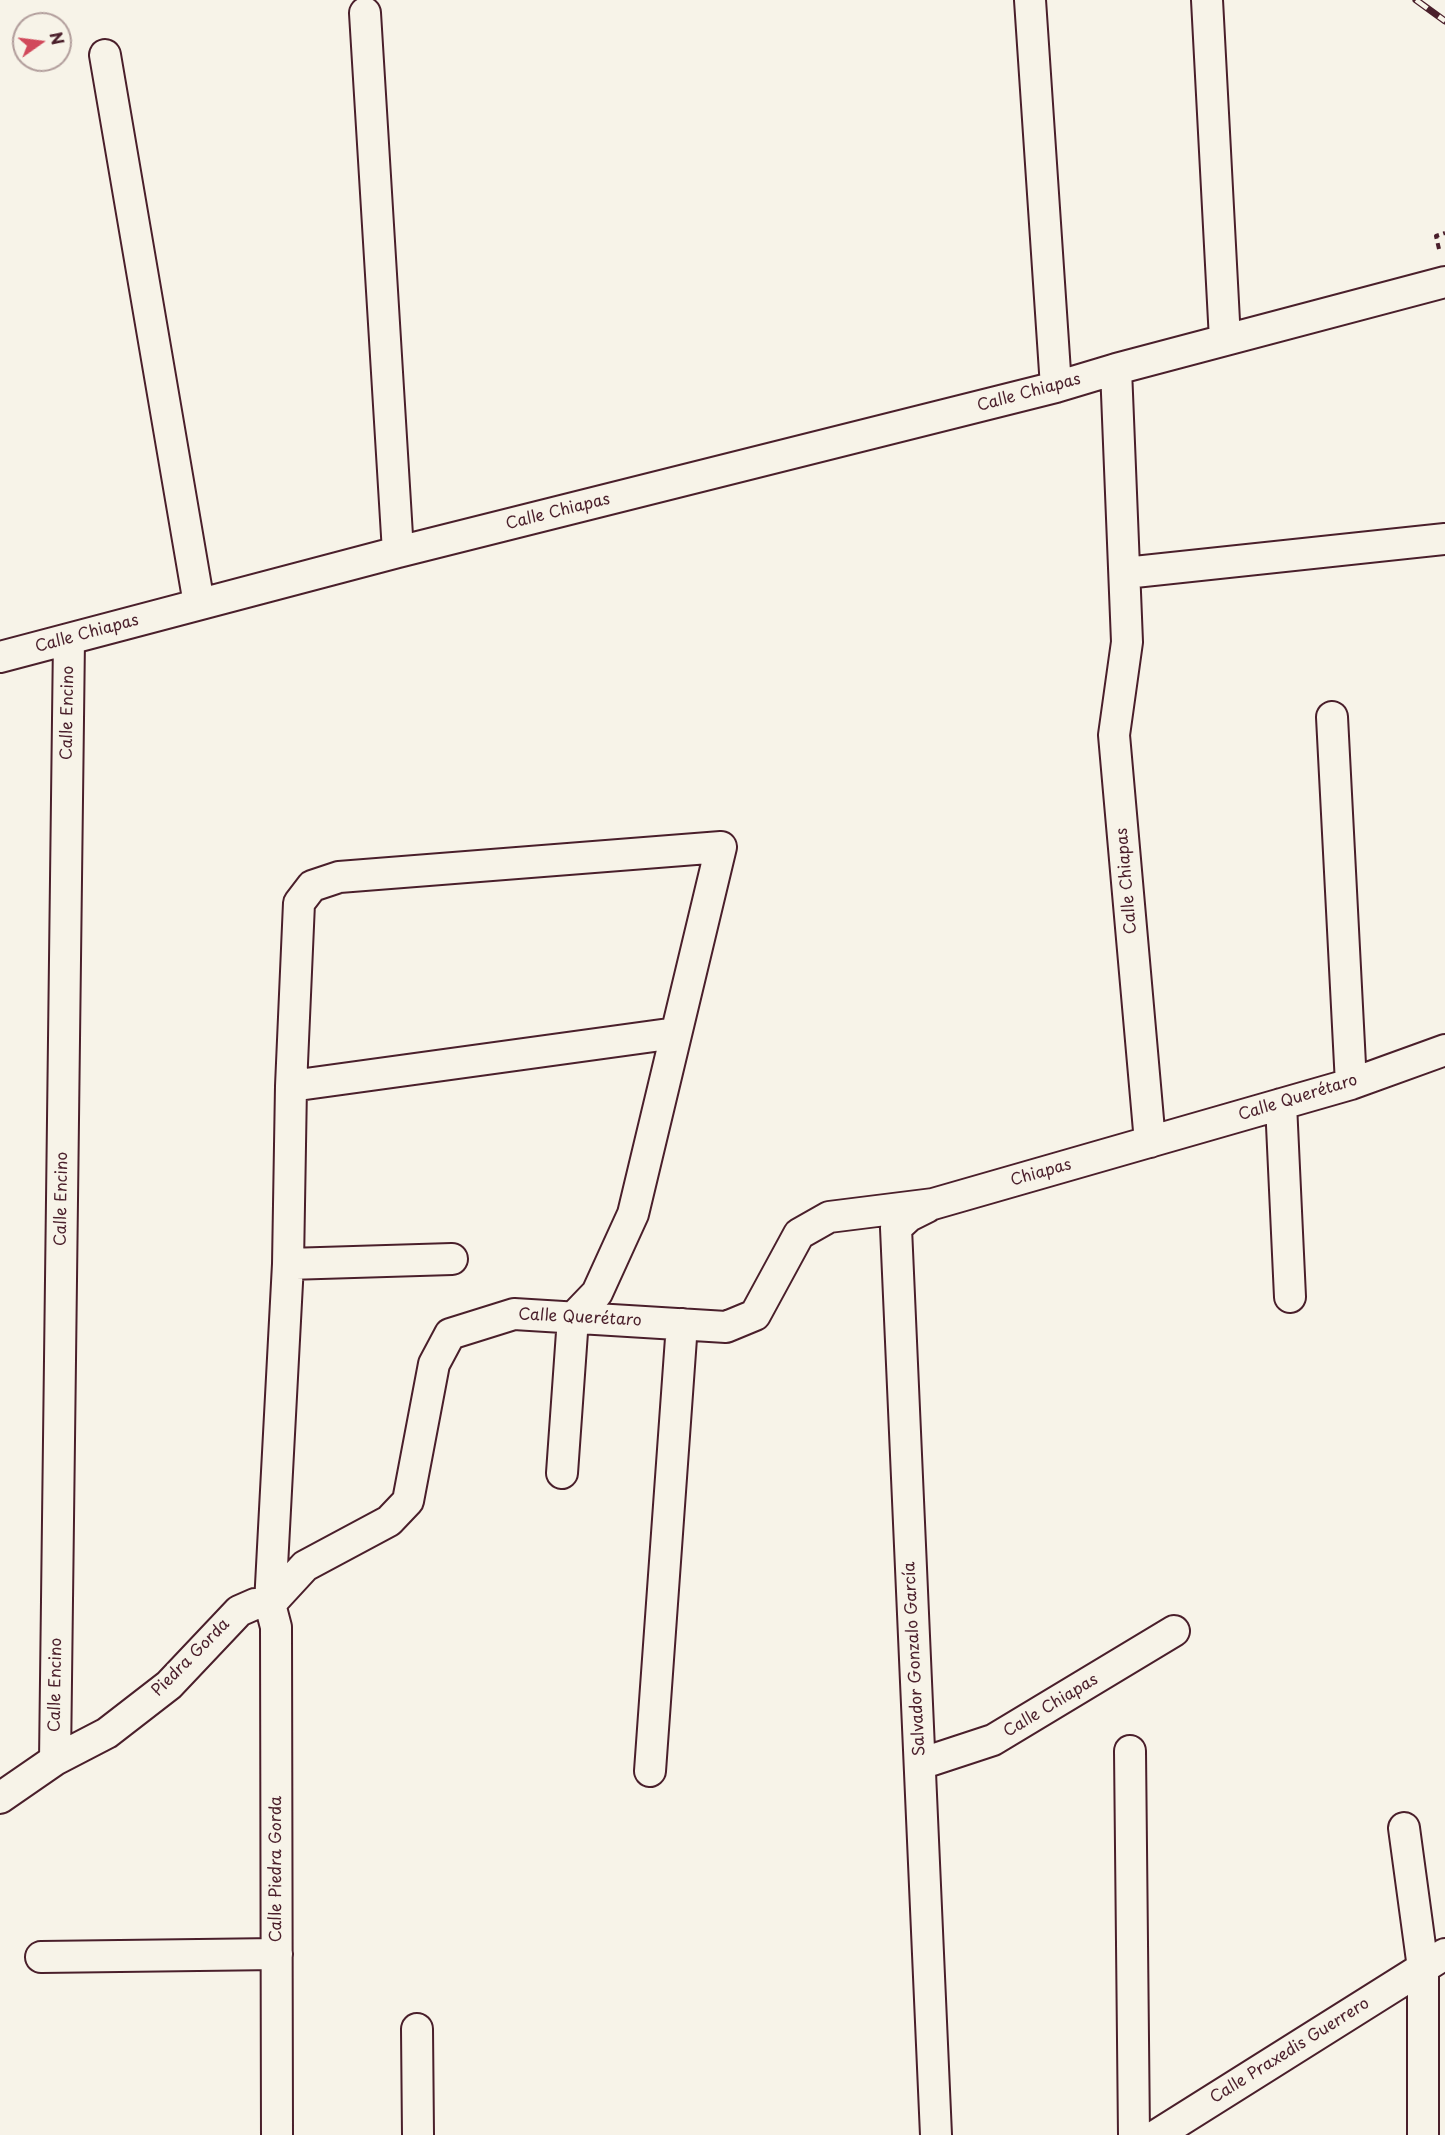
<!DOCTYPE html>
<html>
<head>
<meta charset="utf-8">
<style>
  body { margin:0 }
  #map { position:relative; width:1445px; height:2135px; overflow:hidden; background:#f7f3e8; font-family:"Playpen Sans",sans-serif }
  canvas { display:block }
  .north { position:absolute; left:12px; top:12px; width:60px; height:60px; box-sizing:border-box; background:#f7f3e8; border:2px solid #b29e9c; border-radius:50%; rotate:76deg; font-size:16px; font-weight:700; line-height:24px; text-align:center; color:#4a1f2b }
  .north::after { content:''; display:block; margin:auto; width:21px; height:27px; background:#d1495b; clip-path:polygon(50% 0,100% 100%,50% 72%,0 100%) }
</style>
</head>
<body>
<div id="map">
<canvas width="1445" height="2135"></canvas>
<div class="north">N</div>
</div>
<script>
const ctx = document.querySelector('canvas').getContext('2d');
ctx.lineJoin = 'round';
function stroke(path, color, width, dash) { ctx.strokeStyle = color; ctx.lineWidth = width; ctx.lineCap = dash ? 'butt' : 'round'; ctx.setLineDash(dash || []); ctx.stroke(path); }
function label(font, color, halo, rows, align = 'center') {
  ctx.font = font + ' "Playpen Sans",sans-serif'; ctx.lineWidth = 6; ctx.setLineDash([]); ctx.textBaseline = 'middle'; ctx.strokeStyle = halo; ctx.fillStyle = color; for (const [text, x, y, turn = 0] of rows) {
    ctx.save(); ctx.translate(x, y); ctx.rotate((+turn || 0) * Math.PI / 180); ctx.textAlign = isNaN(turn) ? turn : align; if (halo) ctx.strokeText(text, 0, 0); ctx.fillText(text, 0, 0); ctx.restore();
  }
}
const street = new Path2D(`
  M 1030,0 L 1056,387
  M 1207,0 L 1225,340
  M 365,13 L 398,552
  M 105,55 L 199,604
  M 1116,369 L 1127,642 L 1114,735 L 1150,1142
  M 1125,573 L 1445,539
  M 0,657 L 398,552 L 1056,387 L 1116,369 L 1445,282
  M 1332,717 L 1351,1084
  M 291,1086 L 676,1033
  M 1281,1104 L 1290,1297
  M 927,1207 L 909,1216 L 896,1228 L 936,2135
  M 288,1264 L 452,1259
  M 270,1604 L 305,1566 L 389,1521 L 408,1501 L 434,1364 L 450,1334 L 514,1314 L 726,1327 L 755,1315 L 799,1234 L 829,1217 L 933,1204 L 1351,1084 L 1445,1050
  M 1130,1751 L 1134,2135
  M 55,1760 L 69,639
  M 920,1764 L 993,1740 L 1174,1631
  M 650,1771 L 682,1324
  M 0,1798 L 55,1760 L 107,1733 L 169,1685 L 239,1611 L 255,1604 L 270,1604
  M 1404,1828 L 1423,1968 L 1423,2135
  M 41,1957 L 277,1954
  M 417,2029 L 418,2135
  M 277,2135 L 276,1627 L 270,1604 L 288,1264 L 291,1086 L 299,903 L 312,886 L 339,877 L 721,847 L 633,1214 L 597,1293 L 573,1318 L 562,1473
  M 1157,2135 L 1445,1954`);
stroke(street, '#4a1f2b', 34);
stroke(new Path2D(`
  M 1439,249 L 1436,236 L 1445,233`), '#4a1f2b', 4, [6, 4.5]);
stroke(street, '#f7f3e8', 30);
const rail = new Path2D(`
  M 1416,0 L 1445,21`);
stroke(rail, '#4a1f2b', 7);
stroke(rail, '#f7f3e8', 4.5, [14]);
label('16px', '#4a1f2b', '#f7f3e8', [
  ["Calle Chiapas",1029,393,-15],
  ["Calle Chiapas",558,512,-14],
  ["Calle Chiapas",87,634,-15],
  ["Calle Encino",68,713,-89],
  ["Calle Chiapas",1127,881,-95],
  ["Calle Querétaro",1298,1098,-17],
  ["Chiapas",1041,1173,-16],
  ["Calle Encino",62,1199,-89],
  ["Calle Querétaro",580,1318,3],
  ["Piedra Gorda",191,1658,-45],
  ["Salvador Gonzalo García",915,1659,-93],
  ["Calle Encino",56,1685,-89],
  ["Calle Chiapas",1051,1706,-31],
  ["Calle Piedra Gorda",277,1869,-90],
  ["Calle Praxedis Guerrero",1290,2051,-32]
]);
</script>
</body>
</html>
